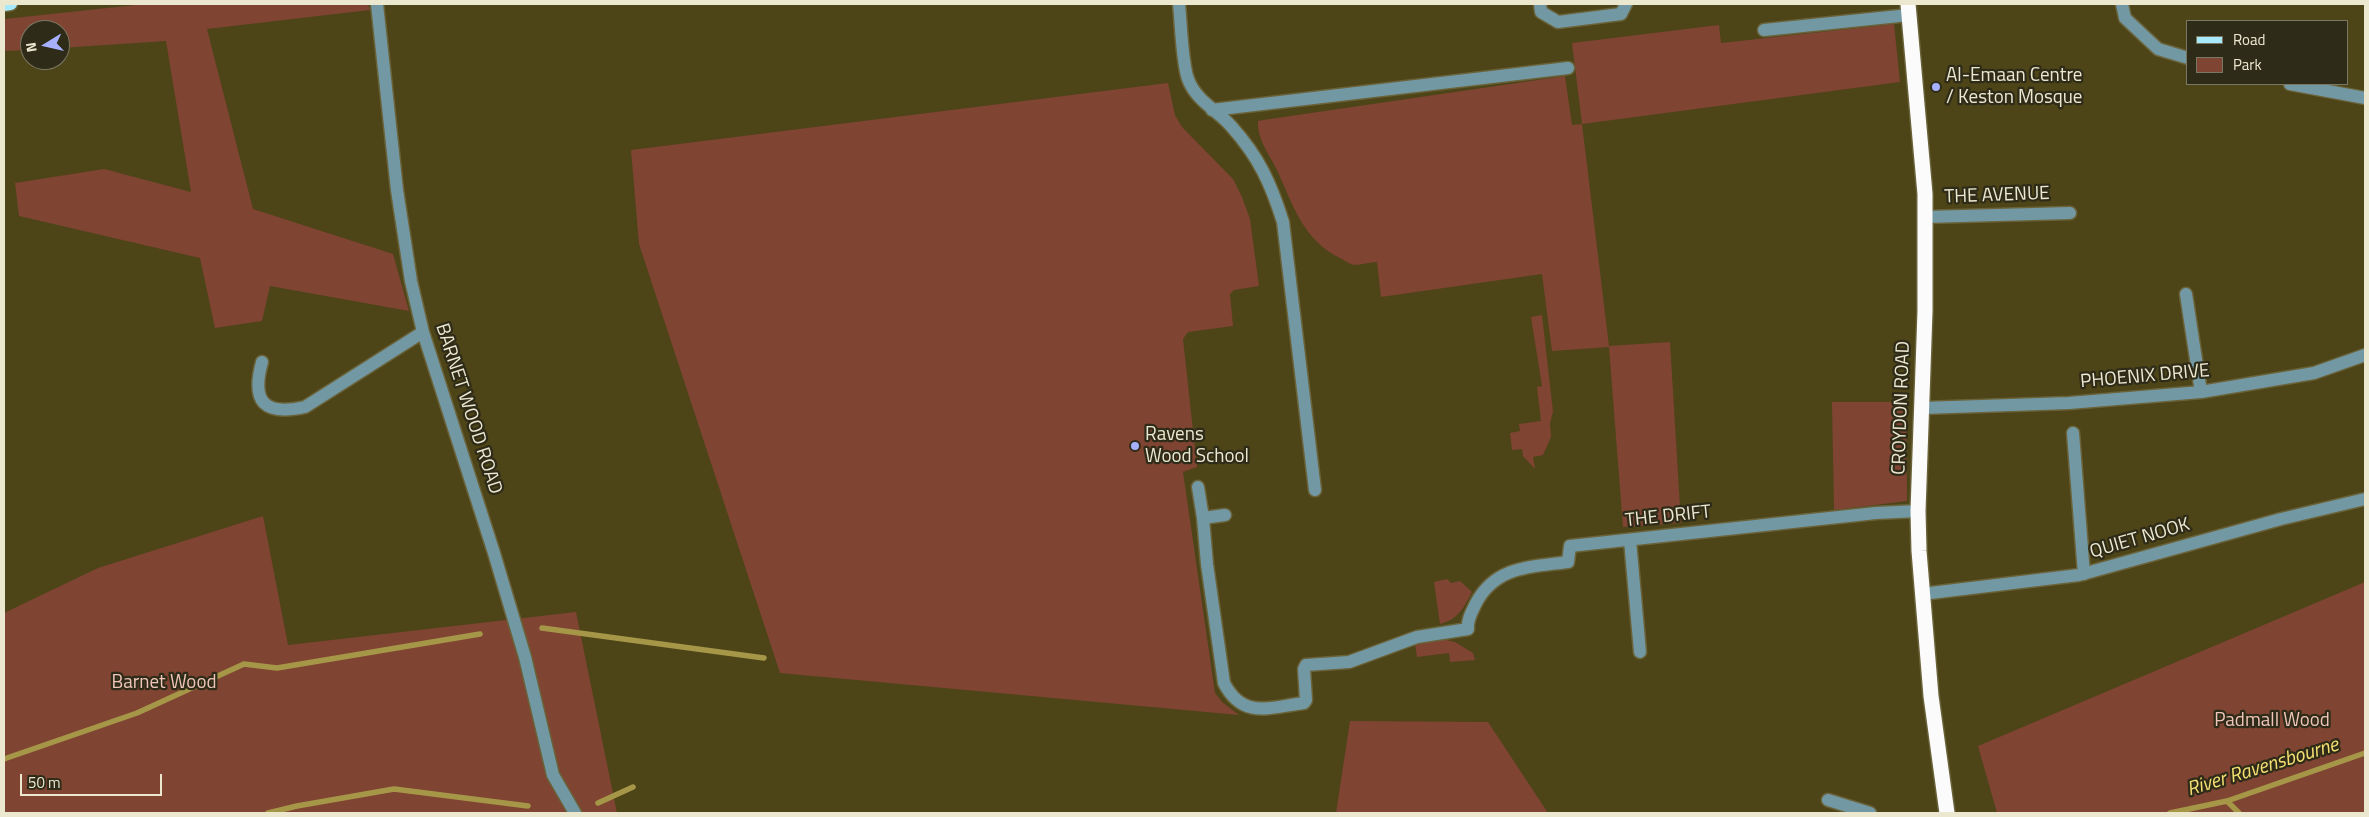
<!DOCTYPE html>
<html>
<head>
<meta charset="utf-8">
<style>
  body { margin:0 }
  #map { position:relative; width:2369px; height:817px; overflow:hidden; background:#4d4418; font-family:"Titillium Web",sans-serif }
  canvas { display:block }
  .frame { position:absolute; inset:0; border:5px solid #ece8d0; pointer-events:none }
  .legend { position:absolute; left:2186px; top:20px; width:162px; height:65px; box-sizing:border-box; background:#2e2b18; border:1px solid #7a7762; margin:0; padding:6px 9px; list-style:none; font-size:15px; color:#ece8d0 }
  .legend li { display:flex; align-items:center; gap:10px; height:25px }
  .legend b { width:25px; border:1px solid #7a7762 }
  .north { position:absolute; left:20px; top:20px; width:50px; height:50px; box-sizing:border-box; background:#2e2b18; border:1px solid #7a7762; border-radius:50%; rotate:261deg; font-size:14px; font-weight:700; line-height:20px; text-align:center; color:#ece8d0 }
  .north::after { content:''; display:block; margin:auto; width:18px; height:22px; background:#a7b0fc; clip-path:polygon(50% 0,100% 100%,50% 72%,0 100%) }
  .scale { position:absolute; left:20px; top:774px; width:142px; height:22px; box-sizing:border-box; border:2px solid #ece8d0; border-top:0; padding-left:6px; font-size:15px; line-height:18px; white-space:nowrap; color:#ece8d0; -webkit-text-stroke:4px #2e2b18; paint-order:stroke }
</style>
</head>
<body>
<div id="map">
<canvas width="2369" height="817"></canvas>
<div class="frame"></div>
<ul class="legend">
<li><b style="height:6px;background:#a9e9fc"></b>Road</li>
<li><b style="height:14px;background:#7f4432"></b>Park</li>
</ul>
<div class="north">N</div>
<div class="scale">50 m</div>
</div>
<script>
const ctx = document.querySelector('canvas').getContext('2d');
ctx.lineJoin = 'round';
function fill(path, color) { ctx.fillStyle = color; ctx.fill(path, 'evenodd'); }
function stroke(path, color, width, dash) { ctx.strokeStyle = color; ctx.lineWidth = width; ctx.lineCap = dash ? 'butt' : 'round'; ctx.setLineDash(dash || []); ctx.stroke(path); }
function label(font, color, halo, rows, align = 'center') {
  ctx.font = font + ' "Titillium Web",sans-serif'; ctx.lineWidth = 4.5; ctx.setLineDash([]); ctx.textBaseline = 'middle'; ctx.strokeStyle = halo; ctx.fillStyle = color; for (const [text, x, y, turn = 0] of rows) {
    ctx.save(); ctx.translate(x, y); ctx.rotate((+turn || 0) * Math.PI / 180); ctx.textAlign = isNaN(turn) ? turn : align; if (halo) ctx.strokeText(text, 0, 0); ctx.fillText(text, 0, 0); ctx.restore();
  }
}
fill(new Path2D(`
  M 145,4 L 368,4 L 370,10 L 207,29 L 253,209 L 393,254 L 409,311 L 270,286 L 262,321 L 215,328 L 200,258 L 19,216 L 15,183 L 104,169 L 191,192 L 166,41 L 60,48 L 60,30 L 30,30 L 30,50 L 4,51 L 4,19 Z
  M 1894,24 L 1900,82 L 1582,124 L 1609,346 L 1670,342 L 1681,523 L 1623,527 L 1609,347 L 1552,351 L 1542,274 L 1381,297 L 1377,262 C 1370,262 1361,265 1354,265 C 1349,264 1344,260 1340,258 C 1303,240 1293,205 1277,170 C 1269,154 1257,139 1258,121 L 1263,120 L 1565,76 L 1572,125 L 1582,124 L 1572,43 L 1719,25 L 1721,43 Z
  M 1168,83 L 1175,115 L 1182,127 L 1233,179 L 1242,197 L 1250,219 L 1259,286 L 1234,290 L 1230,294 L 1233,326 L 1188,332 L 1183,339 L 1197,467 L 1183,472 L 1215,693 L 1222,702 L 1239,715 L 780,673 L 639,244 L 631,150 Z
  M 1542,315 L 1553,412 L 1550,423 L 1551,437 L 1543,455 L 1533,457 L 1535,469 L 1523,456 L 1522,449 L 1512,450 L 1510,433 L 1520,431 L 1519,424 L 1541,421 L 1537,387 L 1542,386 L 1531,317 Z
  M 1832,402 L 1906,402 L 1907,501 L 1834,510 Z
  M 263,516 L 288,645 L 576,612 L 617,813 L 4,813 L 4,613 L 98,568 Z
  M 1447,579 L 1451,583 L 1460,581 L 1472,592 C 1464,607 1459,619 1440,624 L 1434,582 Z
  M 2365,582 L 2365,813 L 1997,813 L 1978,746 Z
  M 1442,639 L 1455,642 L 1473,653 L 1475,660 L 1450,662 L 1449,653 L 1417,657 L 1415,644 Z
  M 1350,721 L 1488,722 L 1548,813 L 1336,813 Z`), '#7f4432');
stroke(new Path2D(`
  M 542,628 L 764,658
  M 4,759 L 137,713 L 244,664 L 277,668 L 480,634
  M 2227,801 L 2239,813
  M 598,803 L 633,787
  M 268,813 L 297,806 L 394,789 L 528,806
  M 2170,813 L 2227,801 L 2365,753`), '#a69748', 5.5);
const minor = new Path2D(`
  M 377,4 L 397,190 L 411,281 L 423,332 L 494,553 L 525,657 L 553,775 L 575,813
  M 1179,4 C 1181,23 1182,63 1188,79 C 1196,101 1217,110 1231,126 C 1259,157 1271,184 1283,222 L 1315,490
  M 1540,4 L 1541,12 L 1558,22 L 1621,14 L 1626,4
  M 2122,4 L 2125,18 L 2158,49 L 2188,58
  M 1764,30 L 1909,15
  M 2290,84 L 2365,98
  M 1212,110 L 1568,68
  M 1925,217 L 2070,213
  M 2186,294 L 2201,392
  M 262,362 C 251,402 264,416 305,407 L 423,332
  M 1923,408 L 2069,403 L 2201,392 L 2314,373 L 2365,355
  M 2073,433 L 2084,574
  M 1198,487 L 1203,518
  M 1225,515 L 1203,518 L 1207,564 L 1224,683 C 1243,720 1270,707 1304,703 L 1306,700 L 1304,669 L 1306,665 L 1349,662 L 1417,637 L 1468,629 C 1467,619 1472,612 1476,603 C 1496,566 1530,567 1568,562 L 1570,546 L 1876,513 L 1918,511
  M 1630,540 L 1640,652
  M 1922,594 L 2079,575 L 2281,519 L 2365,499
  M 1828,800 L 1870,813`);
const major = new Path2D(`
  M 4,5 L 11,4`);
const highway = new Path2D(`
  M 1908,4 L 1925,194 L 1925,311 L 1918,511 L 1919,551 L 1931,696 L 1947,813`);
stroke(minor, '#6a6239', 15);
stroke(major, '#6a6239', 15);
stroke(highway, '#6a6239', 18);
stroke(minor, '#7298a4', 12);
stroke(major, '#a9e9fc', 12);
stroke(highway, '#fbfbfb', 15);
for (const [x, y, r, color] of [
  [1936,87,5,"#a7b0fc"],
  [1135,446,5,"#a7b0fc"]
]) { const dot = new Path2D(); dot.arc(x, y, r, 0, 2 * Math.PI); ctx.fillStyle = color; ctx.fill(dot); stroke(dot, '#2e2b18', 2); }
label('19px', '#ece8d0', '#2e2b18', [
  ["Al-Emaan Centre",1946,76],
  ["/ Keston Mosque",1946,98],
  ["Ravens",1145,435],
  ["Wood School",1145,457]
], 'left');
label('19px', '#ece8d0', '#2e2b18', [
  ["THE AVENUE",1997,196,-2],
  ["PHOENIX DRIVE",2145,377,-5],
  ["CROYDON ROAD",1902,408,-88],
  ["BARNET WOOD ROAD",468,409,72],
  ["THE DRIFT",1668,517,-6],
  ["QUIET NOOK",2140,539,-16]
]);
label('19px', '#f1c6b8', '#2e2b18', [
  ["Barnet Wood",164,683],
  ["Padmall Wood",2272,721]
]);
label('italic 20px', '#f5e073', '#2e2b18', [
  ["River Ravensbourne",2263,768,-17]
]);
</script>
</body>
</html>
